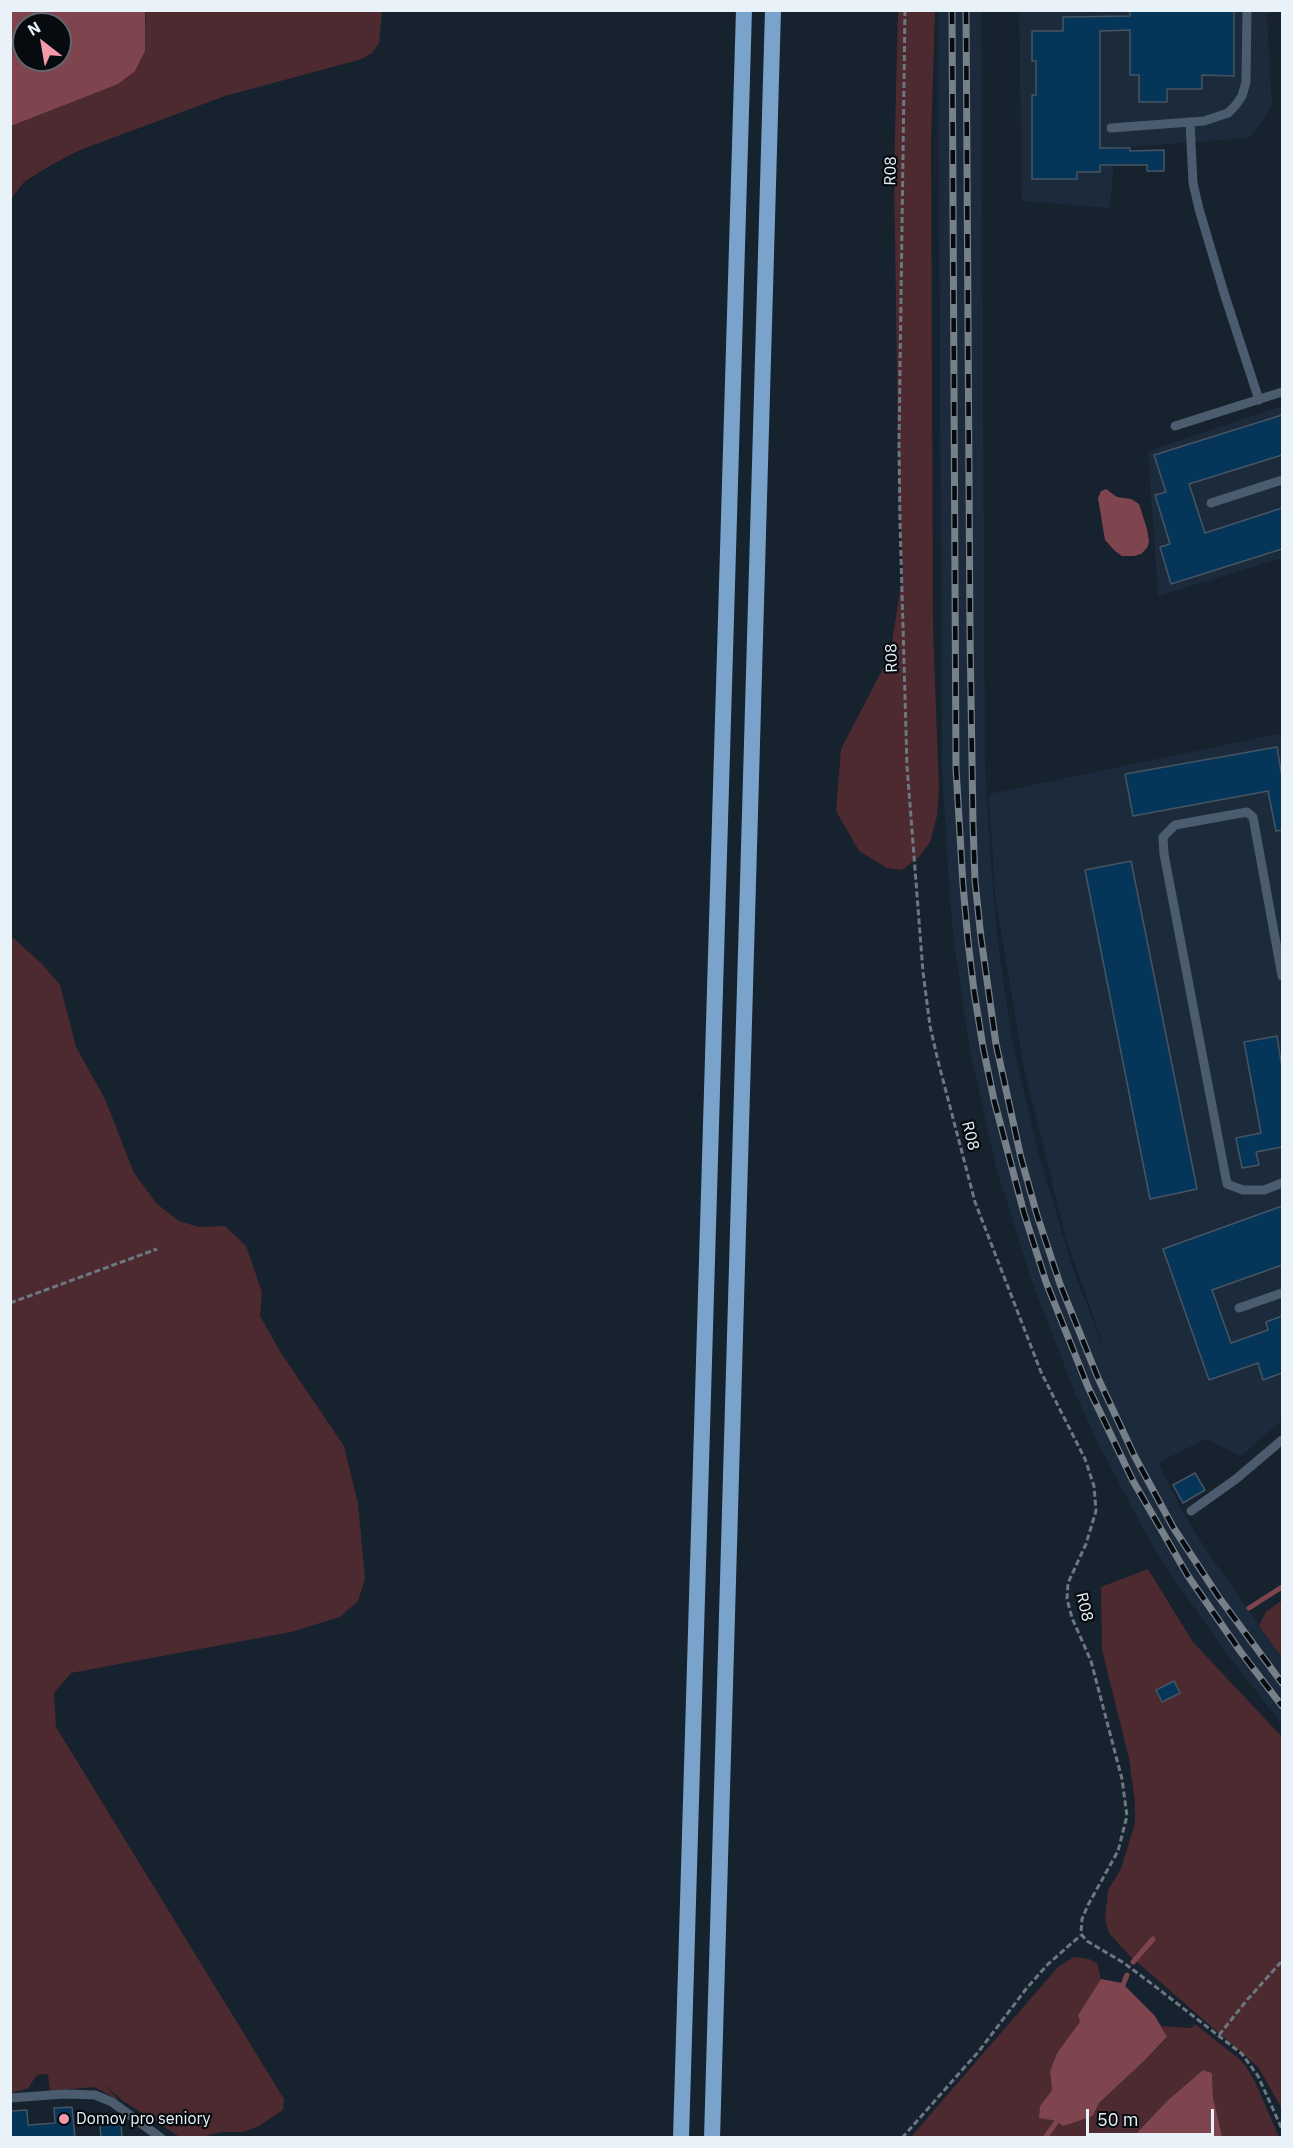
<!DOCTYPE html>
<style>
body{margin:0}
#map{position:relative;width:1293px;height:2148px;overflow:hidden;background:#16222d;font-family:"IBM Plex Sans",sans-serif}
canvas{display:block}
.frame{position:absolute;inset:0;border:12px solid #e9f1f9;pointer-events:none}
.north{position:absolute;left:12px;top:12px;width:60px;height:60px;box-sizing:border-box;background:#060b10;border:2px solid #61676d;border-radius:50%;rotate:329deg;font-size:16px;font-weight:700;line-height:24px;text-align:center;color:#e9f1f9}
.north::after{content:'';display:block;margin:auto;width:21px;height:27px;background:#f39aa8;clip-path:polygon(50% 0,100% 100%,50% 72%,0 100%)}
.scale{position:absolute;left:1086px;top:2109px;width:128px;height:27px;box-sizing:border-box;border:3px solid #e9f1f9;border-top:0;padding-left:8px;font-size:18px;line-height:21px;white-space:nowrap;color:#e9f1f9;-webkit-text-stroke:4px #060b10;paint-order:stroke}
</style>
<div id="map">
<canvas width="1293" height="2148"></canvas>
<div class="frame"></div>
<div class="north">N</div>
<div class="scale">50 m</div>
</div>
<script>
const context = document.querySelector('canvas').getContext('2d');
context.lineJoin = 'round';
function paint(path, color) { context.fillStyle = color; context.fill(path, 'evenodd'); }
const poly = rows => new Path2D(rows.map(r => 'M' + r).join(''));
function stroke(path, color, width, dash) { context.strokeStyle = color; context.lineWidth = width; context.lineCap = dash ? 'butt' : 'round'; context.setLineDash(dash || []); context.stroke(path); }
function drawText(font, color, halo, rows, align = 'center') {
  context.font = font + ' "IBM Plex Sans",sans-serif'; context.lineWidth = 4.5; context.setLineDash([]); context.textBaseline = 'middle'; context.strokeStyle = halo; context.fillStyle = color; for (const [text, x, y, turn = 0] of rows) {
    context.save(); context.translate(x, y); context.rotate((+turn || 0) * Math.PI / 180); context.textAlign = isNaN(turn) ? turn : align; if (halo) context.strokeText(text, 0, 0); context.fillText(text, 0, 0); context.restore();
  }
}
const built = poly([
 [938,11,981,11,985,764,988,822,997,936,1012,1041,1039,1156,1073,1269,1110,1364,1066,1239,1024,1069,995,896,989,794,1282,733,1282,1420,1241,1456,1206,1439,1158,1463,1185,1516,1209,1554,1282,1657,1282,1725,1221,1646,1170,1573,1146,1534,1098,1443,1075,1393,1032,1282,996,1167,970,1050,954,943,949,886,942,769],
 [1019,11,1275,11,1267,15,1272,105,1263,121,1248,138,1115,148,1110,208,1022,201],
 [1282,406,1282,558,1158,596,1148,451]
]);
const green = poly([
 [145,11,382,11,379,43,372,53,362,59,225,96,80,150,51,165,24,182,11,199,11,126,62,106,146,24],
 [898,11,935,11,931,140,933,628,939,791,937,816,930,842,919,857,902,870,887,868,859,851,836,811,841,749,890,655,903,571,899,507,894,174],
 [10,935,41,963,60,985,76,1047,105,1099,134,1173,157,1204,179,1221,199,1227,225,1226,246,1246,262,1292,260,1316,281,1353,344,1446,358,1504,365,1579,358,1601,340,1617,291,1632,71,1673,54,1693,56,1727,284,2099,283,2110,259,2126,243,2132,221,2132,203,2137,180,2137,123,2101,102,2083,119,2100,94,2087,50,2091,48,2074,37,2075,28,2088,11,2093],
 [1148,1569,1193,1642,1282,1737,1282,2109,1258,2067,1130,1956,1109,1933,1105,1920,1108,1890,1121,1869,1135,1823,1135,1802,1129,1758,1102,1650,1101,1587],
 [1282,1600,1282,1657,1259,1626,1266,1612],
 [1074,1957,1089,1959,1097,1963,1101,1979,1078,2015,1081,2022,1057,2053,1050,2071,1052,2090,1040,2106,1040,2118,1057,2121,1093,2117,1099,2103,1144,2061,1167,2038,1161,2026,1192,2028,1195,2024,1238,2058,1245,2065,1255,2082,1279,2137,1222,2137,1213,2097,1212,2073,1203,2070,1167,2101,1133,2137,910,2138,1058,1967]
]);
const water = poly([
 [11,10,145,11,145,51,135,71,118,84,11,126],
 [24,24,60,24,60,60,24,60],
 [1106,489,1117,497,1131,499,1139,504,1147,529,1149,542,1147,548,1141,554,1134,556,1122,556,1115,551,1105,540,1098,498,1101,491],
 [1101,1979,1122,1983,1155,2016,1167,2037,1144,2061,1099,2103,1093,2116,1063,2126,1057,2121,1039,2118,1040,2106,1052,2090,1050,2071,1057,2053,1080,2022,1078,2015],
 [1203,2070,1212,2073,1213,2097,1222,2137,1133,2137,1167,2101]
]);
const stream = poly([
 [1249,1608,1282,1587],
 [1133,1962,1153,1939],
 [1121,1990,1127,1975],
 [1045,2138,1060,2117]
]);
const building = poly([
 [1130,10,1234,10,1234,76,1202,75,1202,89,1167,89,1167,102,1139,102,1139,75,1130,75,1130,30,1100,31,1100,148,1130,148,1130,151,1164,150,1164,171,1147,171,1147,165,1100,165,1100,172,1077,172,1077,179,1032,179,1032,95,1036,95,1036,61,1032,61,1032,31,1063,31,1063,17,1130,16,1130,10],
 [1282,415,1282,455,1189,484,1205,533,1282,508,1282,549,1171,584,1160,547,1170,544,1155,495,1166,492,1154,455,1282,415],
 [1277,747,1282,777,1282,830,1276,831,1268,791,1133,816,1125,774,1277,747],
 [1131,861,1197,1189,1150,1199,1085,870,1131,861],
 [1277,1036,1282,1068,1282,1147,1256,1152,1259,1165,1242,1168,1236,1138,1261,1133,1244,1042,1277,1036],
 [1282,1206,1282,1265,1212,1290,1231,1343,1268,1330,1266,1322,1282,1316,1282,1373,1263,1380,1258,1363,1209,1380,1163,1249,1282,1206],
 [1195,1473,1205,1490,1183,1503,1173,1485,1195,1473],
 [1174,1681,1180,1693,1162,1702,1156,1690,1174,1681],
 [72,2107,75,2138,10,2138,10,2111,27,2110,28,2125,55,2123,54,2108,72,2107],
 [121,2123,122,2138,101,2138,100,2125,121,2123]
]);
const path = poly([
 [905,10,899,444,900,522,907,766,923,972,930,1026,938,1061,975,1202,1041,1372,1085,1459,1094,1486,1096,1511,1086,1544,1068,1583,1067,1599,1072,1618,1091,1661,1122,1779,1127,1816,1118,1851,1088,1905,1082,1919,1081,1934,1087,1941,1124,1963,1152,1984,1242,2054,1258,2076,1282,2129],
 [10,1303,157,1249],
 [1219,2035,1247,2000,1282,1961],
 [902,2138,979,2051,1026,1989,1047,1965,1081,1935]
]);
const service = poly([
 [1190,122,1193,183,1199,209,1224,293,1259,400],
 [1111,128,1204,121,1228,113,1235,106,1242,96,1246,82,1247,10],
 [1175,426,1282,392],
 [1211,503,1282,480],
 [1282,976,1253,817,1247,812,1175,825,1163,837,1164,854,1227,1184,1243,1190,1264,1190,1282,1183],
 [1239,1308,1282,1293],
 [1191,1511,1236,1479,1282,1440],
 [10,2098,65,2094,95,2095,112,2102,161,2138]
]);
const trunk = poly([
 [681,2138,744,10],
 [712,2138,773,10]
]);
const rail = poly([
 [952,10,956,768,963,885,968,941,974,991,983,1047,994,1100,1024,1213,1046,1282,1088,1387,1133,1481,1188,1576,1240,1651,1282,1706],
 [966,10,970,634,973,824,975,881,981,938,996,1044,1021,1158,1037,1215,1060,1284,1098,1378,1134,1455,1173,1527,1218,1596,1282,1683]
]);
const markers = [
 [64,2119,6,"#f39aa8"]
];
const streetNames = [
 ["R08",891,171,-89],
 ["R08",892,658,-92],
 ["R08",970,1136,76],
 ["R08",1084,1607,77]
];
const poiNames = [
 ["Domov pro seniory",76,2119]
];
paint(built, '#1b2b3b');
paint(green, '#4c2a30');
paint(water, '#7f454f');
stroke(stream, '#7f454f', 5);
paint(building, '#06355a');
stroke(building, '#475461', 1.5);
stroke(path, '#6c7781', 3, [6, 3]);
stroke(service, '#4a5c6e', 9);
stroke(trunk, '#7aa3cb', 16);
stroke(rail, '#768089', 7);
stroke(rail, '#060b10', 4.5, [14]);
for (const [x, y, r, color] of markers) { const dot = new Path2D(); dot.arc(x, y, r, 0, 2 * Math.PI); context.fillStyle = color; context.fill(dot); stroke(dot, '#060b10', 2); }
drawText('16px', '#e9f1f9', '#060b10', streetNames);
drawText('16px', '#e9f1f9', '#060b10', poiNames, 'left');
</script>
